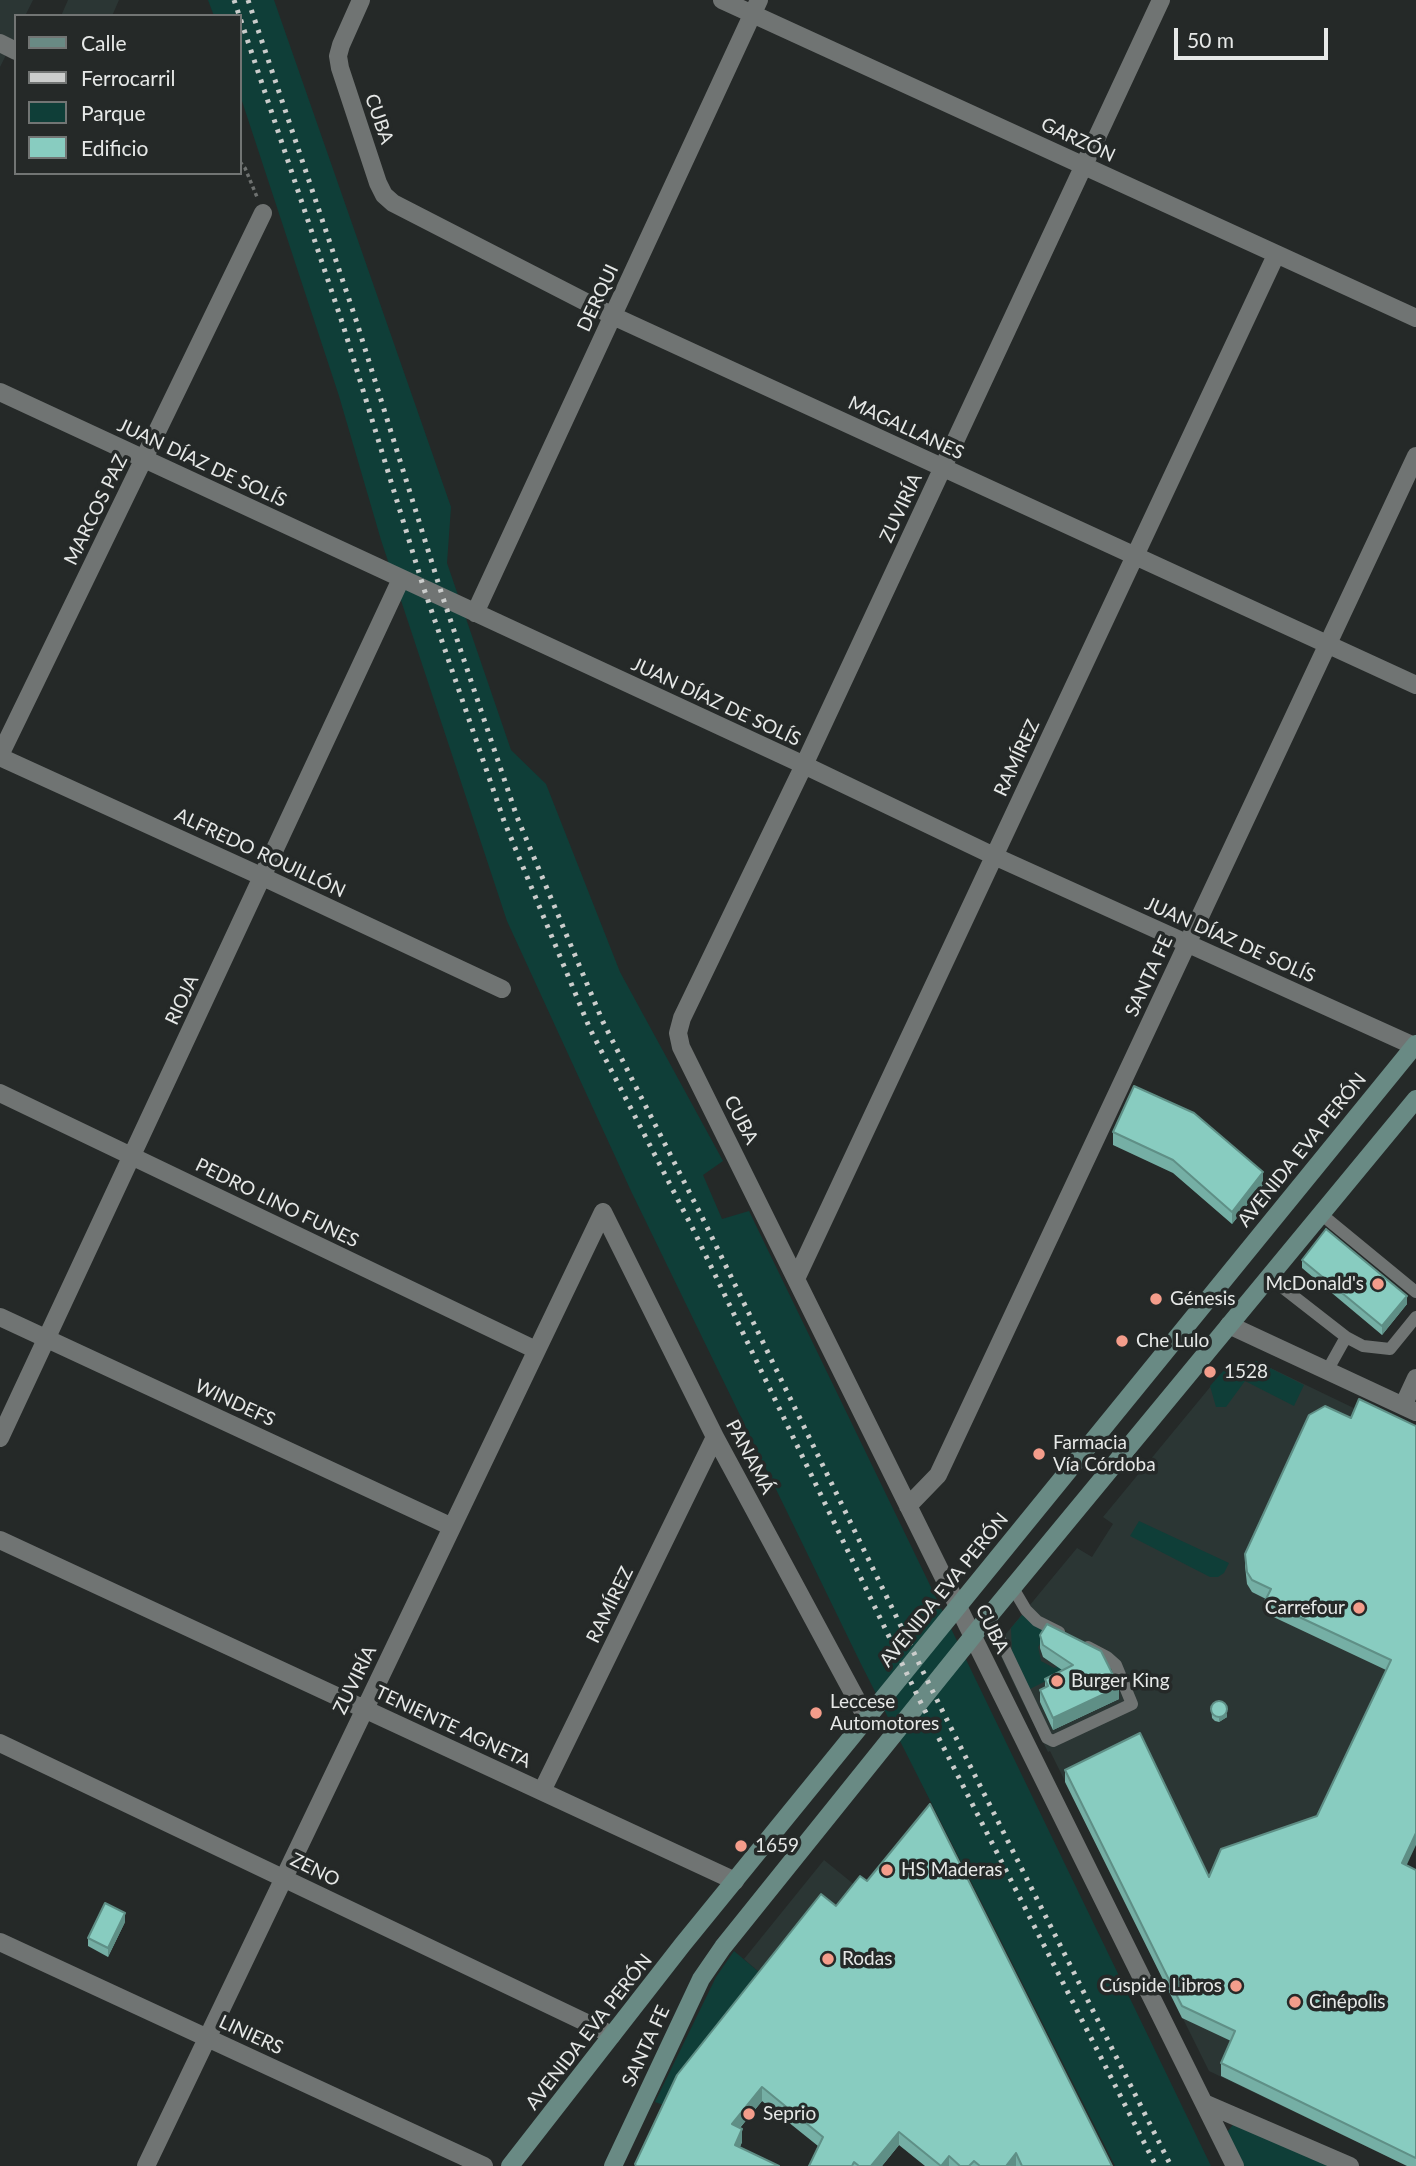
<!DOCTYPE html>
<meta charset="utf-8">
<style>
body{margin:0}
#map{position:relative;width:1416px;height:2166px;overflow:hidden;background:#252928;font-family:Lato,sans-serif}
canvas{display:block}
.legend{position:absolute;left:14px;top:14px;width:228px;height:161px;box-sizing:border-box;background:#252928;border:2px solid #727574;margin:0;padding:9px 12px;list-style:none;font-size:21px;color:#e6e8e7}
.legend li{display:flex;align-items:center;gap:14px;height:35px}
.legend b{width:35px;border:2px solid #727574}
.scale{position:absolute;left:1174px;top:28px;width:154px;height:32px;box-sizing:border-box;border:4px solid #e6e8e7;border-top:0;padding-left:9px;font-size:21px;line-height:24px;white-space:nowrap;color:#e6e8e7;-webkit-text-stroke:5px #252928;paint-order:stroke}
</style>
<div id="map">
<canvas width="1416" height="2166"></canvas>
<ul class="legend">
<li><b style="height:9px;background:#698a84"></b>Calle</li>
<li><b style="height:9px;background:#cbcdcc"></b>Ferrocarril</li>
<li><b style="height:19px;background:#0f3e38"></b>Parque</li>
<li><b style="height:19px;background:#88ccc0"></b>Edificio</li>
</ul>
<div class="scale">50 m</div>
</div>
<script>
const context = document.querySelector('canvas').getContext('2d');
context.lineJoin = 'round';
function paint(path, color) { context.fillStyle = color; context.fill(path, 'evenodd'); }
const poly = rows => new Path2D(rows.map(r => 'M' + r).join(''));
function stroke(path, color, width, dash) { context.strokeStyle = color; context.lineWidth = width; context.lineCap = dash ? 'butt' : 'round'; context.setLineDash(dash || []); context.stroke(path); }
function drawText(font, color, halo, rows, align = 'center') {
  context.font = font + ' Lato,sans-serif'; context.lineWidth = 7; context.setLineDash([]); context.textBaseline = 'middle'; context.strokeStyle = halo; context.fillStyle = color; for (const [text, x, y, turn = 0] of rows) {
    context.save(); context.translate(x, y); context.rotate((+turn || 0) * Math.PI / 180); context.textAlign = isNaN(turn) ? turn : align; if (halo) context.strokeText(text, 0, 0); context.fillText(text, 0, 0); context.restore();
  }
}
const built = poly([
 [0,0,33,0,25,16,16,16,16,35,0,67],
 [68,0,119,0,112,16,61,16],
 [1244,1361,1256,1361,1416,1438,1416,1845,1402,1875,1416,1882,1416,2166,1407,2166,1209,2071,1050,1751,1048,1752,1021,1699,996,1646,1077,1548,1092,1557,1113,1524,1103,1517,1225,1369,1234,1363],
 [824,1860,904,1925,822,2027,744,1959]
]);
const green = poly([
 [208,0,274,0,451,507,447,563,511,750,546,784,620,972,723,1161,703,1175,722,1219,749,1211,1211,2166,1115,2166,860,1662,631,1191,507,921,381,540,339,396,240,95,240,16,214,16],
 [1244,1361,1256,1361,1304,1385,1294,1406,1245,1381,1226,1407,1216,1407,1210,1386,1225,1369,1234,1363],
 [1139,1521,1229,1563,1224,1573,1218,1577,1210,1577,1130,1536],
 [1022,1615,1048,1632,1038,1647,1041,1661,1054,1668,1064,1665,1066,1671,1030,1689,1012,1651,1011,1628],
 [734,1951,766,1978,669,2107,655,2102,716,1977],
 [1236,2121,1336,2166,1244,2166,1227,2132]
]);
const path = poly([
 [240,162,245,168,257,197]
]);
const lane = poly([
 [1321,1214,1416,1292],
 [1269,1277,1346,1337,1363,1346,1390,1349,1416,1317],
 [1327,1371,1346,1337],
 [1013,1588,1026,1610,1037,1621,1059,1632],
 [989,1616,1047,1738,1053,1741,1132,1704,1116,1665,1107,1657,1088,1647]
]);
const street = poly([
 [361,0,341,45,338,56,340,68,378,183,384,195,393,203,613,316,1416,685],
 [722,0,1416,318],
 [1161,0,804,765,682,1018,678,1033,681,1047,1235,2166],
 [0,43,16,51],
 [0,392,804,765,994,856,1414,1046],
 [475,613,759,0],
 [0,755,263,213],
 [0,757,263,877,502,989],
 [0,1093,536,1350],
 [603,1212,715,1437,867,1719],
 [796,1279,1276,255],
 [0,1317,452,1527],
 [1229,1325,1416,1412],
 [1403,1406,1416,1378],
 [0,1438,401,579],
 [908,1506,938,1475,1416,456],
 [0,1540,735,1881],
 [0,1743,612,2035],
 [542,1791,715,1437],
 [0,1942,484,2166],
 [1204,2103,1350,2166],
 [146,2166,603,1212]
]);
const secondary = poly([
 [510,2166,683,1944,1416,1044],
 [613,2166,701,1979,723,1947,989,1616,1416,1099]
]);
const rail = poly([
 [234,0,343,325,424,589,504,821,590,1029,693,1229,920,1701,1156,2166],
 [248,0,356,320,443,598,517,817,603,1022,705,1223,931,1688,1171,2166]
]);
const wall = poly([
 [1113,1132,1263,1185,1232,1224,1173,1173,1113,1145],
 [1302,1260,1407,1304,1382,1335,1302,1268],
 [1351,1418,1416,1426,1407,1865,1416,1870,1416,2166,1407,2166,1221,2076,1221,2063,1231,2041,1182,2018,1065,1782,1065,1770,1209,1877,1317,1816,1386,1670,1265,1613,1265,1601,1266,1599,1252,1592,1247,1584,1245,1566,1245,1554],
 [1040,1635,1119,1699,1053,1730,1040,1702,1040,1690,1045,1687,1045,1679,1062,1670,1043,1657,1040,1648],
 [1211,1705,1227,1717,1219,1722,1215,1721,1212,1718],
 [821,1894,1112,2166,925,2166,899,2145,882,2166,809,2166,818,2146,762,2101,740,2128,742,2142,740,2147,635,2166],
 [125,1922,108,1957,88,1946,88,1938]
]);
const shadedWall = poly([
 [1263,1172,1263,1185,1232,1224,1232,1212],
 [1407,1296,1407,1304,1382,1335,1382,1326],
 [1119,1687,1119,1699,1053,1730,1053,1718],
 [1227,1713,1227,1717,1219,1722,1219,1718],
 [1416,1833,1416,1845,1402,1875,1402,1863],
 [125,1913,125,1922,108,1957,108,1948],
 [762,2087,762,2101,732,2137,732,2124],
 [742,2129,742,2142,735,2158,735,2145],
 [899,2132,899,2145,882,2166,871,2166],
 [1016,2153,1016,2166,1006,2166],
 [949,2156,949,2166,941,2166]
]);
const building = poly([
 [1134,1086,1194,1113,1263,1172,1232,1212,1173,1160,1113,1132,1134,1086],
 [1326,1229,1407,1296,1382,1326,1302,1260,1326,1229],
 [1359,1399,1416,1426,1416,1833,1402,1863,1416,1870,1416,2158,1221,2063,1235,2031,1182,2006,1065,1770,1140,1733,1209,1877,1221,1849,1317,1816,1391,1660,1265,1601,1271,1589,1252,1580,1247,1572,1245,1554,1309,1415,1325,1406,1351,1418,1359,1399],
 [1047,1624,1101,1651,1119,1687,1053,1718,1040,1690,1048,1686,1045,1679,1073,1665,1043,1645,1040,1635,1047,1624],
 '1211 1709a8 8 0 1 1 16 0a8 8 0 1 1-16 0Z',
 [930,1804,1112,2166,1022,2166,1016,2153,1006,2166,980,2166,974,2161,969,2166,960,2166,949,2156,941,2166,899,2132,871,2166,859,2166,854,2162,852,2166,809,2166,823,2137,762,2087,732,2124,742,2129,735,2145,779,2166,636,2166,635,2164,677,2075,821,1894,836,1906,860,1876,867,1881,930,1804],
 [105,1903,125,1913,108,1948,88,1938,105,1903]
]);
const markers = [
 [1378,1284,7,"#f49d8b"],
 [1156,1299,7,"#f49d8b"],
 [1122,1341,7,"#f49d8b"],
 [1210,1372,7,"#f49d8b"],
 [1039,1454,7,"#f49d8b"],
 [1359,1608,7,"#f49d8b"],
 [1057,1681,7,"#f49d8b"],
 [816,1713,7,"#f49d8b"],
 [741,1846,7,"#f49d8b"],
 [887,1870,7,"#f49d8b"],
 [828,1959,7,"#f49d8b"],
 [1236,1986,7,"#f49d8b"],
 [1295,2002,7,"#f49d8b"],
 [749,2114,7,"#f49d8b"]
];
const streetNames = [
 ["CUBA",379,119,71],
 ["GARZÓN",1078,140,25],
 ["DERQUI",598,298,-65],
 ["MAGALLANES",906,428,25],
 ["JUAN DÍAZ DE SOLÍS",202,463,25],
 ["ZUVIRÍA",901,508,-65],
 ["MARCOS PAZ",96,510,-64],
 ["JUAN DÍAZ DE SOLÍS",716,702,25],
 ["RAMÍREZ",1017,758,-65],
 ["ALFREDO ROUILLÓN",260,853,25],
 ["JUAN DÍAZ DE SOLÍS",1230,940,24],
 ["SANTA FE",1149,976,-65],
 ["RIOJA",182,1000,-65],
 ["CUBA",741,1120,63],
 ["AVENIDA EVA PERÓN",1302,1150,-51],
 ["PEDRO LINO FUNES",277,1203,26],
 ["WINDEFS",235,1403,25],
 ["PANAMÁ",750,1457,62],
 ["AVENIDA EVA PERÓN",944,1590,-51],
 ["RAMÍREZ",610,1605,-64],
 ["CUBA",992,1629,64],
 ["ZUVIRÍA",355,1680,-64],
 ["TENIENTE AGNETA",453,1727,25],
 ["ZENO",315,1870,26],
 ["AVENIDA EVA PERÓN",589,2032,-52],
 ["LINIERS",251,2035,25],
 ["SANTA FE",646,2046,-65]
];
const poiNames = [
 ["McDonald's",1364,1284,"right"],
 ["Génesis",1170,1299],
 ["Che Lulo",1136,1341],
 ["1528",1224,1372],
 ["Farmacia",1053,1443],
 ["Vía Córdoba",1053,1465],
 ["Carrefour",1345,1608,"right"],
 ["Burger King",1071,1681],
 ["Leccese",830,1702],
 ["Automotores",830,1724],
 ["1659",755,1846],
 ["HS Maderas",901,1870],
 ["Rodas",842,1959],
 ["Cúspide Libros",1222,1986,"right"],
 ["Cinépolis",1309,2002],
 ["Seprio",763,2114]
];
paint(built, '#2b3634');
paint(green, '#0f3e38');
stroke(path, '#6e7170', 3.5, [3.5, 3.5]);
stroke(lane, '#707473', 12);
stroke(street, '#707473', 18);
stroke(secondary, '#698a84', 18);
stroke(rail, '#cbcdcc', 5, [3.5, 7]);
paint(wall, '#75afa5');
paint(shadedWall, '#5f8f86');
paint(building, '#88ccc0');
stroke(building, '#5f8f86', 2);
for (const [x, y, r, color] of markers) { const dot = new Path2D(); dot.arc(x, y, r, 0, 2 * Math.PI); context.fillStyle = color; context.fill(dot); stroke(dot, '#252928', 2.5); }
drawText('19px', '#e6e8e7', '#252928', streetNames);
drawText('19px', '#e6e8e7', '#252928', poiNames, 'left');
</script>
